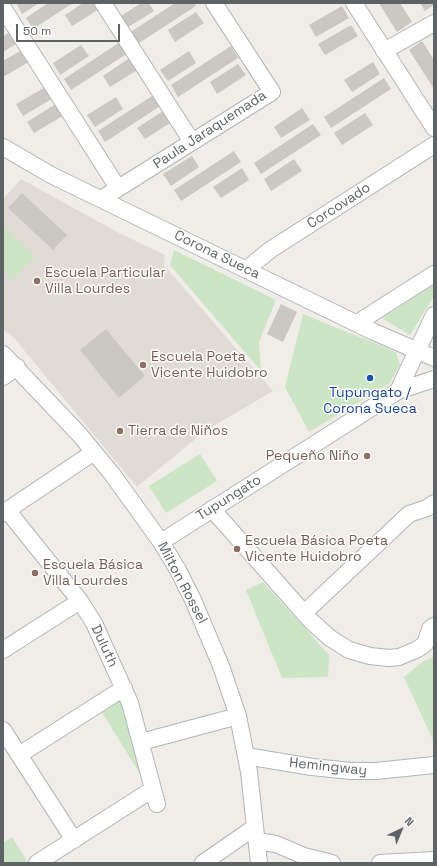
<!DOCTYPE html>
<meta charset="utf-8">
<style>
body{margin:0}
#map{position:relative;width:437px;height:866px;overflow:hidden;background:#f0ece7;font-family:"Space Grotesk",sans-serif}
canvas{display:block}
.frame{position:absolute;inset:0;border:4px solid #5e6366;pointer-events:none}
.north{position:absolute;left:381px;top:810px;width:40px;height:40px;-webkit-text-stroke:3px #fff;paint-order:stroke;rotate:44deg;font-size:11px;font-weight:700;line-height:16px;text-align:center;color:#5e6366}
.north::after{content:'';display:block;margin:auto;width:14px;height:18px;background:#5e6366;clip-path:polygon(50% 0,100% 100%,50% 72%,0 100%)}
.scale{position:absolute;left:16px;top:24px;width:104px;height:18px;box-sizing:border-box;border:2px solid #5e6366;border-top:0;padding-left:5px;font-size:12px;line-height:14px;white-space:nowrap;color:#5e6366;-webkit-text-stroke:3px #fff;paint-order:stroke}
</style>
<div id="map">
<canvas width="437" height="866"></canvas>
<div class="frame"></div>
<div class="north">N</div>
<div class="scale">50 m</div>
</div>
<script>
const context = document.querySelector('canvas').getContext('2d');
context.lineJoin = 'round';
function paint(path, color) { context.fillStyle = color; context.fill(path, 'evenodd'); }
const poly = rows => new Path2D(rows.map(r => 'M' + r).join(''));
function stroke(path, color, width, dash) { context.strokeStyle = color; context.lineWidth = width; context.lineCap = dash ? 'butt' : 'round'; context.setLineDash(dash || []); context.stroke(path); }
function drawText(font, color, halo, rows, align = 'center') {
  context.font = font + ' "Space Grotesk",sans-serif'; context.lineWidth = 3; context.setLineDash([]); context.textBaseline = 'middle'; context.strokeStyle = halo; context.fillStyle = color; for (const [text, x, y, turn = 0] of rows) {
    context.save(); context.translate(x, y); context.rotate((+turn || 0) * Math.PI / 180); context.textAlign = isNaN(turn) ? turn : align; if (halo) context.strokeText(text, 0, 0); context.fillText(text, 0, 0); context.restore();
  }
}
const education = poly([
 [21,179,119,233,165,255,164,265,273,391,205,431,137,487,14,338,3,329,3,199]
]);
const green = poly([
 [3,226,35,257,12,280,3,271],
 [174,250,276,300,259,342,261,371,170,265],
 [434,285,434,296,410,335,382,318],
 [303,314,396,352,400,365,389,384,309,432,285,387],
 [200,454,217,481,166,513,149,486],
 [263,582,329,655,328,677,282,678,246,590],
 [434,657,434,742,404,677,424,661],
 [122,696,145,782,100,709],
 [12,837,28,863,3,863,3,843]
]);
const building = poly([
 [16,3,39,3,22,14],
 [48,3,73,3,33,29,26,18],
 [83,3,98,3,101,8,72,26,65,15],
 [141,3,149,3,154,11,125,29,118,18],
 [175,3,194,3,196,6,136,45,129,33],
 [379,3,400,3,412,22,397,32],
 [420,3,434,3,434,5,425,11],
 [342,6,349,18,316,37,309,25],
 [196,12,204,23,175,42,168,30],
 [351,25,358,36,325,55,318,44],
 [14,30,21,41,3,52,3,36],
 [123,40,131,51,71,90,64,79],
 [422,41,434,60,434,89,409,50],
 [81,45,89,56,60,75,53,63],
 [231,46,238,58,178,97,171,85],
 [25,48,32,60,3,77,3,61],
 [189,51,196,63,168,81,160,70],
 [131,57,139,69,110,87,103,76],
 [373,62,380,74,352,92,344,80],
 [238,64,246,75,217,94,210,82],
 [384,78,391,89,331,128,324,117],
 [49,85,55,97,23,116,16,104],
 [158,92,165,103,105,142,98,131],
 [116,97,123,109,95,127,87,115],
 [59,102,66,114,34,133,27,122],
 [302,108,310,120,281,138,274,127],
 [166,109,173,121,145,139,137,128],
 [365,113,373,125,342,145,334,133],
 [313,124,321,135,261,174,254,163],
 [234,151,241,162,181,201,174,190],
 [192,156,199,167,171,186,163,174],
 [294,159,302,171,271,191,264,179],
 [242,168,249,180,221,198,213,187],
 [22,193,67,235,53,250,8,208],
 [281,304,297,312,283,342,267,334],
 [106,329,145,376,119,398,80,350]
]);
const minor = poly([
 [103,3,192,142],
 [354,3,434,128],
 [3,8,118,188],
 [384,51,434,23],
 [3,147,51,175,374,332,434,358],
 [101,199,272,92,214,3],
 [247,269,270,250,434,145],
 [357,323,434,274],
 [3,354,79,434,112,474,161,542,178,570,193,600,221,666,238,716,249,772,259,863],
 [3,377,17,367],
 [398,391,434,315],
 [212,509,311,621,330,638,349,650,370,656,389,658,399,657,418,649,425,644,430,629,434,626],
 [7,510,80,601,94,623,130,703,157,804],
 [3,513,94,452],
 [161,542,398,391,434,379],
 [304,613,409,514,427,508,434,503],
 [3,650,80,601],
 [3,730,74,840],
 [141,742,238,716],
 [19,755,124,688],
 [246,756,312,767,351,771,376,771,434,765],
 [257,841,276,844,304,856,332,863],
 [37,863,153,789],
 [203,863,255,827],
 [380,863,434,860]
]);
const markers = [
 [37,281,4,"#8d6e63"],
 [143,365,4,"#8d6e63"],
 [370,378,4,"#1a4fb4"],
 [120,431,4,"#8d6e63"],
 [367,456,4,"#8d6e63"],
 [237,549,4,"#8d6e63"],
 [35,573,4,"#8d6e63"]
];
const streetNames = [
 ["Paula Jaraquemada",210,130,-33],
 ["Corcovado",339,206,-33],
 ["Corona Sueca",217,255,26],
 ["Tupungato",229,498,-32],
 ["Milton Rossel",182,583,62],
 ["Duluth",104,646,65],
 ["Hemingway",328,767,6]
];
const educationNames = [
 ["Escuela Particular",45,273],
 ["Villa Lourdes",45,289],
 ["Escuela Poeta",151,357],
 ["Vicente Huidobro",151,373],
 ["Tierra de Niños",128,431],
 ["Pequeño Niño",359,456,"right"],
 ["Escuela Básica Poeta",245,541],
 ["Vicente Huidobro",245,557],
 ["Escuela Básica",43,565],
 ["Villa Lourdes",43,581]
];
const transitNames = [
 ["Tupungato /",370,393],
 ["Corona Sueca",370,409]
];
paint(education, '#e0dcd5');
paint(green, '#cbe5c5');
paint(building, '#cbc7c3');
stroke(minor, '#b2b5b8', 18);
stroke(minor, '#fff', 16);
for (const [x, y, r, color] of markers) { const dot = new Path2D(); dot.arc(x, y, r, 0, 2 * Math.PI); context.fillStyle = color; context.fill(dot); stroke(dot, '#fff', 1.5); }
drawText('14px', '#5e6366', '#fff', streetNames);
drawText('14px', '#785e54', '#fff', educationNames, 'left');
drawText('14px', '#164399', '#fff', transitNames);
</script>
